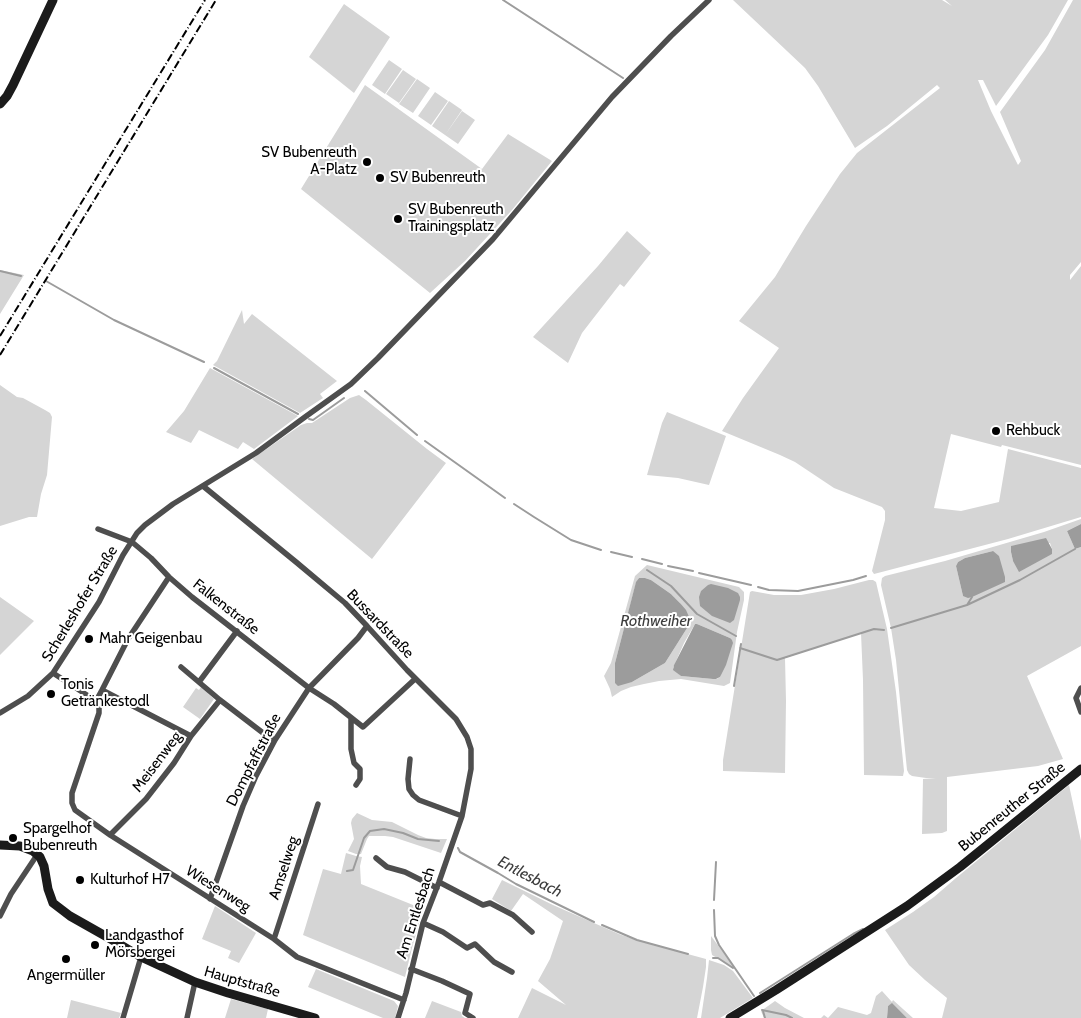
<!DOCTYPE html>
<meta charset="utf-8">
<style>
body{margin:0}
canvas{display:block;background:#fff}
</style>
<canvas width="1081" height="1018"></canvas>
<script>
const context = document.querySelector('canvas').getContext('2d');
context.lineJoin = 'round';
function paint(path, color) { context.fillStyle = color; context.fill(path, 'evenodd'); }
const poly = rows => new Path2D(rows.map(r => 'M' + r).join(''));
function stroke(path, color, width, dash) { context.strokeStyle = color; context.lineWidth = width; context.lineCap = dash ? 'butt' : 'round'; context.setLineDash(dash || []); context.stroke(path); }
function drawText(font, color, halo, rows, align = 'center') {
  context.font = font + ' Cabin,sans-serif'; context.lineWidth = 4; context.setLineDash([]); context.textBaseline = 'middle'; context.strokeStyle = halo; context.fillStyle = color; for (const [text, x, y, turn = 0] of rows) {
    context.save(); context.translate(x, y); context.rotate((+turn || 0) * Math.PI / 180); context.textAlign = isNaN(turn) ? turn : align; if (halo) context.strokeText(text, 0, 0); context.fillText(text, 0, 0); context.restore();
  }
}
const green = poly([
 [733,0,942,0,952,6,945,0,1068,0,1048,35,996,106,983,80,978,80,991,111,1018,165,1021,161,1000,112,1045,50,1073,0,1081,0,1081,262,1070,275,1070,280,1081,266,1081,465,1002,445,1001,447,951,434,934,508,961,511,999,502,1008,449,1081,468,1081,517,1008,539,874,574,872,571,873,567,885,520,885,511,882,507,834,488,795,462,780,455,722,431,743,398,779,348,739,321,775,277,806,226,840,174,857,153,940,88,937,85,887,126,855,148,818,86,805,68],
 [344,4,390,37,354,93,309,57],
 [389,60,402,69,385,94,372,85],
 [403,70,416,79,399,103,386,94],
 [417,79,430,88,413,113,399,104],
 [365,85,482,169,508,134,552,161,512,210,465,261,430,293,301,189],
 [435,92,448,101,431,125,418,116],
 [449,101,462,110,445,135,432,126],
 [462,111,475,120,458,144,445,135],
 [627,231,651,253,624,287,620,284,592,320,582,333,568,363,533,337,598,266],
 [0,270,24,275,0,314],
 [242,310,244,324,252,314,337,381,320,394,323,398,300,413,213,365,217,361],
 [210,368,298,416,254,449,243,442,238,449,199,430,191,443,166,432,184,411],
 [0,385,17,397,23,398,45,410,50,413,52,417,47,475,41,494,37,517,29,517,0,526],
 [359,395,366,400,427,449,446,463,372,559,252,459,301,425,307,423,312,423,350,398],
 [667,412,726,436,709,485,678,478,647,475,662,423],
 [1081,519,1081,524,1067,531,1075,549,1081,547,1081,646,1027,676,1063,759,1038,766,947,777,947,831,942,833,922,834,923,779,936,778,926,778,912,776,909,774,907,770,896,660,891,628,881,585,882,578,885,576,945,561,1044,532],
 [1050,543,1052,549,1052,554,1013,561,1011,552,1011,546],
 [993,551,963,596,956,566,958,562,965,558],
 [647,565,739,587,744,592,744,600,737,632,730,683,724,686,681,679,659,681,644,684,631,687,621,691,612,697,610,689,604,676,611,663,635,576],
 [639,578,645,578,651,580,671,594,680,603,689,625,665,663,632,682,615,683,615,663,636,583],
 [695,624,697,624,730,638,720,677,717,679,713,679,681,676,673,668,684,643],
 [869,580,873,580,876,582,887,629,896,692,904,771,903,776,864,775,863,680,861,633,785,658,786,701,785,773,723,771,723,760,750,592,752,591,774,595,801,595,834,589],
 [0,597,34,621,0,655],
 [201,687,214,699,200,719,183,707,196,688,199,690],
 [1069,785,1081,841,1081,1018,942,1018,947,998,925,980,909,965,885,930,913,912,934,897,956,878],
 [357,813,372,820,392,822,418,835,426,838,435,839,447,839,441,853,393,837,385,836,369,836,367,839,361,854,356,854,348,851,354,839,351,823,352,819],
 [346,853,356,856,362,857,360,866,361,884,423,909,412,948,405,977,303,935,323,869,341,874],
 [502,880,553,905,619,934,636,940,706,959,706,967,703,987,697,1018,518,1018,532,988,566,1005,538,981,550,959,563,921,523,894,511,911,492,899],
 [215,906,256,933,239,963,228,958,231,951,202,939],
 [711,936,723,952,735,969,712,955,711,950],
 [709,960,724,965,733,971,753,998,720,1018,701,1018,707,978],
 [316,969,394,1001,398,1006,395,1018,383,1018,308,987],
 [882,991,892,1002,893,1000,913,1018,907,1018,892,1004,888,1006,887,1018,821,1018,824,1015,828,1018,838,1007,867,1015,871,1013,876,996],
 [231,999,268,1009,266,1018,225,1018],
 [71,1000,121,1013,119,1018,67,1018],
 [432,1001,461,1012,462,1016,465,1018,425,1018],
 [775,1001,785,1008,804,1018,764,1018,761,1011]
]);
const water = poly([
 [1081,524,1081,547,1075,549,1067,531],
 [1046,538,1052,549,1052,554,1019,572,1013,561,1011,552,1011,546],
 [993,551,999,556,1005,577,1005,582,972,597,968,598,963,596,956,566,958,562,965,558],
 [639,578,645,578,651,580,671,594,680,603,686,610,690,619,689,625,665,663,632,682,618,686,615,683,615,663,636,582],
 [711,584,728,588,738,593,740,597,740,600,734,620,730,623,712,616,700,606,699,597,701,591,708,585],
 [695,624,697,624,730,638,732,640,733,643,731,649,726,665,720,677,716,679,713,679,681,676,673,670,674,665],
 [892,1003,907,1018,887,1018,888,1006]
]);
const stream = poly([
 [503,0,623,78],
 [0,271,21,276],
 [46,281,114,320,204,362],
 [214,368,298,414],
 [365,391,417,435],
 [309,419,313,420,344,398],
 [425,441,505,498],
 [514,504,534,517,571,540,601,550],
 [611,552,632,557],
 [642,559,662,564],
 [668,566,693,571],
 [647,570,671,586,697,614,736,636],
 [699,573,751,585],
 [758,587,769,590,798,591,853,580,866,576],
 [967,605,1020,580,1075,549],
 [891,628,967,605,972,597],
 [740,648,777,660,874,629,884,630],
 [734,686,741,644],
 [458,848,460,852,498,873,516,884,594,922],
 [347,871,353,870,364,838,370,831,384,829,403,833,418,839,439,841],
 [714,900,716,862],
 [714,910,715,936,719,945,754,996],
 [602,925,637,940,688,954],
 [713,958,718,958,733,968],
 [760,993,853,934,863,929],
 [762,1010,786,1015,792,1018],
 [763,1011,765,1018]
]);
const street = poly([
 [203,486,296,562,345,603,367,626,407,670,456,719,467,737,471,749,471,769,462,816,439,882,423,923,406,993,398,1018],
 [98,529,132,542,151,558,169,577,192,597,309,688,334,704,363,727,415,679],
 [181,667,220,700,267,736,275,740],
 [53,673,96,701,99,705,99,713,72,793,72,803,75,810,110,835,274,939,297,957,404,1000],
 [199,682,237,631],
 [1081,688,1076,698,1081,712],
 [102,690,191,736],
 [96,701,102,690,128,639,169,577],
 [0,713,28,696,53,673,99,602,123,555,137,533,145,525,173,504,256,453,305,417,351,384,378,358,493,239,612,97,671,36,709,0],
 [351,719,351,749,354,763,360,769,360,779,356,785],
 [410,759,408,779,409,789,413,795,419,800,462,816],
 [110,835,146,799,174,763,191,736,220,700],
 [376,858,387,867,405,872,437,888],
 [439,882,483,905,490,903,513,915,532,932],
 [210,899,243,806,256,776,275,740,309,688,358,638,367,626],
 [0,916,11,894,37,855],
 [423,923,443,932,467,948,475,944,494,962,512,972],
 [274,939,318,804],
 [411,969,442,981,470,994,465,1013,473,1018],
 [123,1018,141,957],
 [187,1018,195,982]
]);
const secondary = poly([
 [0,104,7,96,13,85,53,0],
 [0,845,20,846,33,851,40,857,44,866,48,889,53,903,70,916,116,942,141,957,195,982,228,993,315,1018],
 [730,1018,776,990,907,906,960,867,1081,769]
]);
const rail = poly([
 [0,336,205,0],
 [0,355,216,0]
]);
const markers = [
 [367,162,5,"#000"],
 [380,178,5,"#000"],
 [398,219,5,"#000"],
 [996,431,5,"#000"],
 [89,639,5,"#000"],
 [51,694,5,"#000"],
 [13,838,5,"#000"],
 [80,880,5,"#000"],
 [95,945,5,"#000"],
 [66,959,5,"#000"]
];
const poiNames = [
 ["SV Bubenreuth",357,153,"right"],
 ["A-Platz",357,170,"right"],
 ["SV Bubenreuth",390,178],
 ["SV Bubenreuth",408,210],
 ["Trainingsplatz",408,227],
 ["Rehbuck",1006,431],
 ["Mahr Geigenbau",99,639],
 ["Tonis",61,685],
 ["Getränkestodl",61,702],
 ["Spargelhof",23,829],
 ["Bubenreuth",23,846],
 ["Kulturhof H7",90,880],
 ["Landgasthof",105,936],
 ["Mörsbergei",105,953],
 ["Angermüller",66,976,"center"]
];
const streetNames = [
 ["Scherleshofer Straße",80,604,-59],
 ["Falkenstraße",226,607,38],
 ["Bussardstraße",380,624,46],
 ["Dompfaffstraße",254,760,-63],
 ["Meisenweg",157,762,-53],
 ["Bubenreuther Straße",1012,807,-39],
 ["Amselweg",284,868,-72],
 ["Wiesenweg",218,889,32],
 ["Am Entlesbach",416,913,-72],
 ["Hauptstraße",242,982,16]
];
const waterNames = [
 ["Rothweiher",656,621],
 ["Entlesbach",530,877,28]
];
paint(green, '#d5d5d5');
paint(water, '#9c9c9c');
stroke(stream, '#9c9c9c', 2);
stroke(street, '#4e4e4e', 5.5);
stroke(secondary, '#1b1b1b', 9);
stroke(rail, '#000', 2, [8, 2.5, 1, 2.5]);
for (const [x, y, r, color] of markers) { const dot = new Path2D(); dot.arc(x, y, r, 0, 2 * Math.PI); context.fillStyle = color; context.fill(dot); stroke(dot, '#fff', 2); }
drawText('15px', '#000', '#fff', poiNames, 'left');
drawText('15px', '#000', '#fff', streetNames);
drawText('italic 16px', '#3d3d3d', '#fff', waterNames);
</script>
